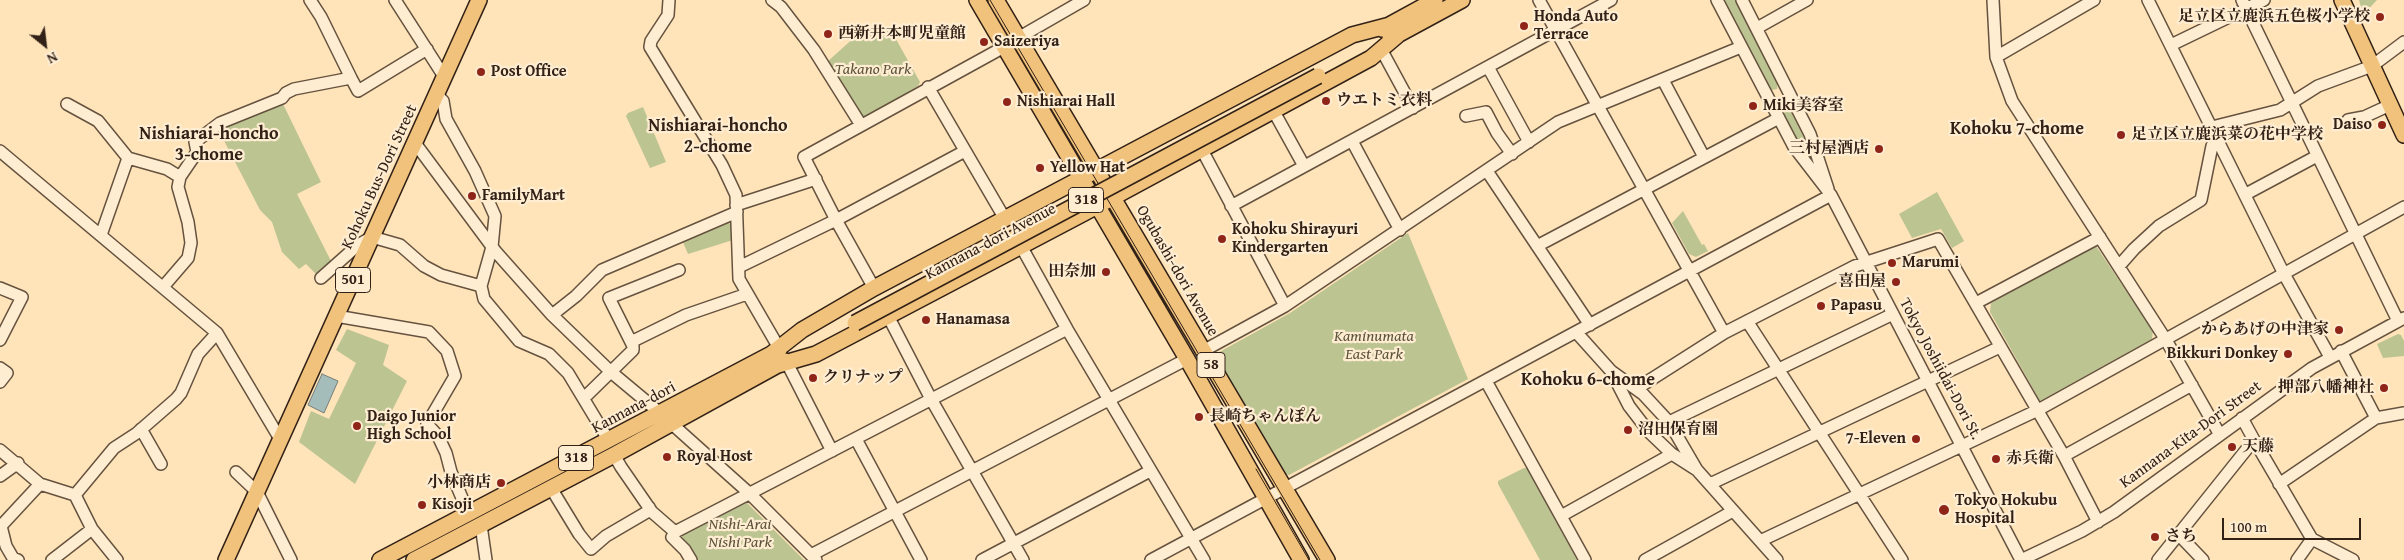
<!DOCTYPE html>
<meta charset="utf-8">
<style>
body{margin:0}
#map{position:relative;width:2404px;height:560px;overflow:hidden;background:#ffe3b9;font-family:"Gentium Book Plus",serif}
canvas{display:block}
.north{position:absolute;left:20px;top:20px;width:50px;height:50px;-webkit-text-stroke:4px #ffedd2;paint-order:stroke;rotate:151deg;font-size:14px;font-weight:700;line-height:20px;text-align:center;color:#322116}
.north::after{content:'';display:block;margin:auto;width:18px;height:22px;background:#322116;clip-path:polygon(50% 0,100% 100%,50% 72%,0 100%)}
.scale{position:absolute;left:2222px;top:518px;width:139px;height:22px;box-sizing:border-box;border:2px solid #322116;border-top:0;padding-left:6px;font-size:15px;line-height:18px;white-space:nowrap;color:#322116;-webkit-text-stroke:4px #ffedd2;paint-order:stroke}
</style>
<div id="map">
<canvas width="2404" height="560"></canvas>
<div class="north">N</div>
<div class="scale">100 m</div>
</div>
<script>
const context = document.querySelector('canvas').getContext('2d');
context.lineJoin = 'round';
function paint(path, color) { context.fillStyle = color; context.fill(path, 'evenodd'); }
const poly = rows => new Path2D(rows.map(r => 'M' + r).join(''));
function stroke(path, color, width, dash) { context.strokeStyle = color; context.lineWidth = width; context.lineCap = dash ? 'butt' : 'round'; context.setLineDash(dash || []); context.stroke(path); }
function drawText(font, color, halo, rows, align = 'center') {
  context.font = font + ' "Gentium Book Plus","Noto Serif JP",serif'; context.lineWidth = 4.5; context.setLineDash([]); context.textBaseline = 'middle'; context.strokeStyle = halo; context.fillStyle = color; for (const [text, x, y, turn = 0] of rows) {
    context.save(); context.translate(x, y); context.rotate((+turn || 0) * Math.PI / 180); context.textAlign = isNaN(turn) ? turn : align; if (halo) context.strokeText(text, 0, 0); context.fillText(text, 0, 0); context.restore();
  }
}
const green = poly([
 [1720,0,1736,0,1778,80,1777,89,1771,90,1763,82],
 [2359,0,2377,0,2363,15],
 [867,26,892,32,920,82,918,86,864,118,860,117,827,62],
 [1780,99,1785,99,1807,144,1802,145,1799,142,1777,107,1776,102],
 [283,104,321,182,297,194,333,265,319,277,306,264,299,269,282,252,272,222,260,210,219,131,227,125],
 [643,107,666,162,650,168,626,116,628,113],
 [1937,192,1964,241,1952,248,1941,229,1912,238,1899,214],
 [1683,211,1702,245,1704,244,1708,251,1696,257,1689,254,1672,223],
 [727,221,731,225,733,240,688,254,682,240],
 [1408,233,1468,379,1289,475,1283,474,1214,355,1290,313],
 [2096,246,2153,331,2152,339,2040,401,1990,312,1991,303],
 [347,329,389,345,383,365,407,381,355,484,299,442,311,411,329,419,356,363,336,350],
 [2398,334,2401,335,2404,341,2404,356,2383,358,2377,344],
 [1524,468,1527,468,1577,560,1540,560,1498,484,1498,481],
 [746,502,804,560,697,560,681,535]
]);
const water = poly([
 [322,374,338,381,324,413,308,405,322,374]
]);
const minor = poly([
 [310,0,321,17,351,78],
 [395,0,445,78],
 [669,0,668,15,651,41,650,47,722,165,736,195,739,279,779,348],
 [772,0,781,7,814,50,861,125],
 [1539,0,1724,333],
 [1717,0,1794,147,1831,195,2021,560,2082,531,2114,512,2312,368,2404,318],
 [1742,0,1810,134,1828,189],
 [1993,0,1996,57,2012,101,2166,340,2220,435],
 [2148,0,2284,274,2330,357],
 [2242,0,2398,321],
 [1757,28,1807,0],
 [1018,38,1084,0],
 [2171,45,2264,0],
 [1381,49,1413,108],
 [1996,57,2094,0],
 [1488,67,1529,142],
 [1663,80,1704,157],
 [928,87,1005,219],
 [437,95,443,101,446,119,475,171,495,216,492,247,481,286,484,299,519,341,549,354,568,373,609,441],
 [67,104,98,121,128,158],
 [1273,110,1304,166],
 [1466,116,1486,112,1497,133,1512,154],
 [2348,120,2364,117,2390,105],
 [2212,127,2280,110,2318,86,2372,66,2404,42],
 [1352,141,1400,230],
 [415,143,496,252,552,315,611,372,653,407,749,493,816,560],
 [1201,148,1285,306],
 [0,151,217,333,280,439],
 [1487,171,1590,325],
 [2246,194,2317,156],
 [736,205,816,179],
 [1231,206,1611,0],
 [101,235,128,158,167,169,180,177],
 [1021,246,1067,329,1204,560],
 [1537,246,1779,118],
 [2119,266,2134,249,2159,226,2201,200,2212,146,2218,140],
 [739,267,836,220,965,151],
 [321,278,358,245,372,237,400,245,424,266,441,275,481,286],
 [163,287,188,258,191,243,188,222,178,187,180,177,197,152,195,142,220,123,282,98,286,93,294,89,351,78,358,91,427,49],
 [0,288,22,297,0,340],
 [874,288,836,220,804,157,1004,47],
 [1976,303,2100,237],
 [552,315,576,296,602,270,737,212],
 [336,316,429,332,447,351,455,376,427,424,438,436,446,453,451,472,462,498,471,513],
 [888,316,931,399,1023,560],
 [1747,321,1902,560],
 [1576,332,1611,371,1629,406,1649,432,1672,454,1697,470,1669,422,1643,394,1611,371],
 [631,342,686,315,747,294],
 [1203,351,1285,306,1558,122,1741,47],
 [2341,351,2376,418],
 [787,363,832,451],
 [0,368,7,373,0,382],
 [1486,381,1585,560],
 [1636,389,1724,333,1855,266,1938,239,2064,456,2098,522],
 [584,398,633,350,633,346,609,298,679,270],
 [1669,422,1893,314],
 [141,429,161,464],
 [856,439,921,560],
 [2254,440,2312,539,2353,560],
 [0,450,40,484,75,495,92,529,117,560],
 [614,455,621,467,652,512,675,532],
 [2064,456,2192,385],
 [1697,470,1777,560],
 [236,472,257,492,291,560],
 [0,476,18,463],
 [1710,484,2000,347],
 [2279,484,2376,418,2404,413],
 [551,488,579,534,591,549,606,536,647,512,649,507],
 [75,495,114,448,137,433,176,399,181,393,198,354,217,333],
 [1561,516,1672,454],
 [481,525,486,560],
 [2179,535,2203,560],
 [1760,541,2038,410,2404,207],
 [811,555,1187,359],
 [18,560,13,558,6,546,1,526,40,484],
 [52,560,92,529],
 [691,560,685,550,672,537,675,532,1067,329],
 [982,560,1150,471],
 [1151,560,1831,195],
 [1645,560,1733,511],
 [2158,560,2254,440,2242,418],
 [2297,560,2312,539]
]);
const major = poly([
 [977,0,1187,359,1301,560],
 [996,0,1327,560],
 [2342,0,2404,135],
 [1382,29,1435,0],
 [1390,39,1462,0],
 [770,355,802,330,874,288,1352,35,1390,25],
 [778,365,816,354,1084,213,1371,58,1398,35],
 [226,560,479,0],
 [380,560,779,350],
 [414,560,614,455,785,361]
]);
const tram = poly([
 [990,0,1320,560],
 [1256,469,1309,560]
]);
const majorBridge = poly([
 [855,323,1318,76]
]);
const markers = [
 [2380,17,5,"#8f2418"],
 [1524,26,5,"#8f2418"],
 [828,34,5,"#8f2418"],
 [984,42,5,"#8f2418"],
 [481,72,5,"#8f2418"],
 [1326,101,5,"#8f2418"],
 [1007,102,5,"#8f2418"],
 [1753,106,5,"#8f2418"],
 [2382,125,5,"#8f2418"],
 [2121,135,5,"#8f2418"],
 [1879,149,5,"#8f2418"],
 [1040,168,5,"#8f2418"],
 [472,196,5,"#8f2418"],
 [1222,239,5,"#8f2418"],
 [1892,263,5,"#8f2418"],
 [1106,272,5,"#8f2418"],
 [1896,282,5,"#8f2418"],
 [1821,306,5,"#8f2418"],
 [926,320,5,"#8f2418"],
 [2339,330,5,"#8f2418"],
 [2288,354,5,"#8f2418"],
 [813,378,5,"#8f2418"],
 [2384,388,5,"#8f2418"],
 [1199,417,5,"#8f2418"],
 [357,426,5,"#8f2418"],
 [1628,430,5,"#8f2418"],
 [1916,439,5,"#8f2418"],
 [2232,447,5,"#8f2418"],
 [667,457,5,"#8f2418"],
 [1996,459,5,"#8f2418"],
 [501,483,5,"#8f2418"],
 [422,505,5,"#8f2418"],
 [1944,510,6,"#8f2418"],
 [2155,537,5,"#8f2418"]
];
const shields = [
 [1086,200,35],
 [353,280,35],
 [1211,365,28],
 [576,458,35]
];
const shieldNames = [
 ["318",1086,200],
 ["501",353,280],
 ["58",1211,365],
 ["318",576,458]
];
const poiNames = [
 ["Honda Auto",1534,17],
 ["Terrace",1534,35],
 ["足立区立鹿浜五色桜小学校",2370,17,"right"],
 ["西新井本町児童館",838,34],
 ["Saizeriya",994,42],
 ["Post Office",491,72],
 ["ウエトミ衣料",1336,101],
 ["Nishiarai Hall",1017,102],
 ["Miki美容室",1763,106],
 ["Daiso",2372,125,"right"],
 ["足立区立鹿浜菜の花中学校",2131,135],
 ["三村屋酒店",1869,149,"right"],
 ["Yellow Hat",1050,168],
 ["FamilyMart",482,196],
 ["Kohoku Shirayuri",1232,230],
 ["Kindergarten",1232,248],
 ["Marumi",1902,263],
 ["田奈加",1096,272,"right"],
 ["喜田屋",1886,282,"right"],
 ["Papasu",1831,306],
 ["Hanamasa",936,320],
 ["からあげの中津家",2329,330,"right"],
 ["Bikkuri Donkey",2278,354,"right"],
 ["クリナップ",823,378],
 ["押部八幡神社",2374,388,"right"],
 ["Daigo Junior",367,417],
 ["High School",367,435],
 ["長崎ちゃんぽん",1209,417],
 ["沼田保育園",1638,430],
 ["7-Eleven",1906,439,"right"],
 ["天藤",2242,447],
 ["Royal Host",677,457],
 ["赤兵衛",2006,459],
 ["小林商店",491,483,"right"],
 ["Tokyo Hokubu",1955,501],
 ["Hospital",1955,519],
 ["Kisoji",432,505],
 ["さち",2165,537]
];
const parkNames = [
 ["Takano Park",873,70],
 ["Kaminumata",1374,337],
 ["East Park",1374,355],
 ["Nishi-Arai",740,525],
 ["Nishi Park",740,543]
];
const streetNames = [
 ["Kohoku Bus-Dori Street",380,177,-65],
 ["Kannana-dori Avenue",991,242,-28],
 ["Ogubashi-dori Avenue",1177,271,60],
 ["Tokyo Joshiidai-Dori St.",1940,369,62],
 ["Kannana-dori",634,408,-28],
 ["Kannana-Kita-Dori Street",2191,435,-36]
];
const neighbourhoodNames = [
 ["Nishiarai-honcho",718,126],
 ["2-chome",718,147],
 ["Kohoku 7-chome",2017,129],
 ["Nishiarai-honcho",209,134],
 ["3-chome",209,155],
 ["Kohoku 6-chome",1588,380]
];
paint(green, '#bcc492');
paint(water, '#a4bcba');
stroke(water, '#767e78', 1);
stroke(minor, '#65523f', 14);
stroke(major, '#322116', 18);
stroke(minor, '#ffedd2', 11);
stroke(major, '#f0c27c', 15);
stroke(tram, '#322116', 1);
stroke(majorBridge, '#322116', 18, []);
stroke(majorBridge, '#f0c27c', 15);
for (const [x, y, r, color] of markers) { const dot = new Path2D(); dot.arc(x, y, r, 0, 2 * Math.PI); context.fillStyle = color; context.fill(dot); stroke(dot, '#ffedd2', 2); }
for (const [x, y, w] of shields) { const box = new Path2D(); box.roundRect(x - w / 2, y - 12.5, w, 25, 4); context.fillStyle = '#ffedd2'; context.fill(box); stroke(box, '#322116', 1); }
drawText('bold 15px', '#322116', null, shieldNames);
drawText('bold 16px', '#322116', '#ffedd2', poiNames, 'left');
drawText('italic 16px', '#5b523b', '#ffedd2', parkNames);
drawText('16px', '#322116', '#ffedd2', streetNames);
drawText('bold 18px', '#322116', '#ffedd2', neighbourhoodNames);
</script>
